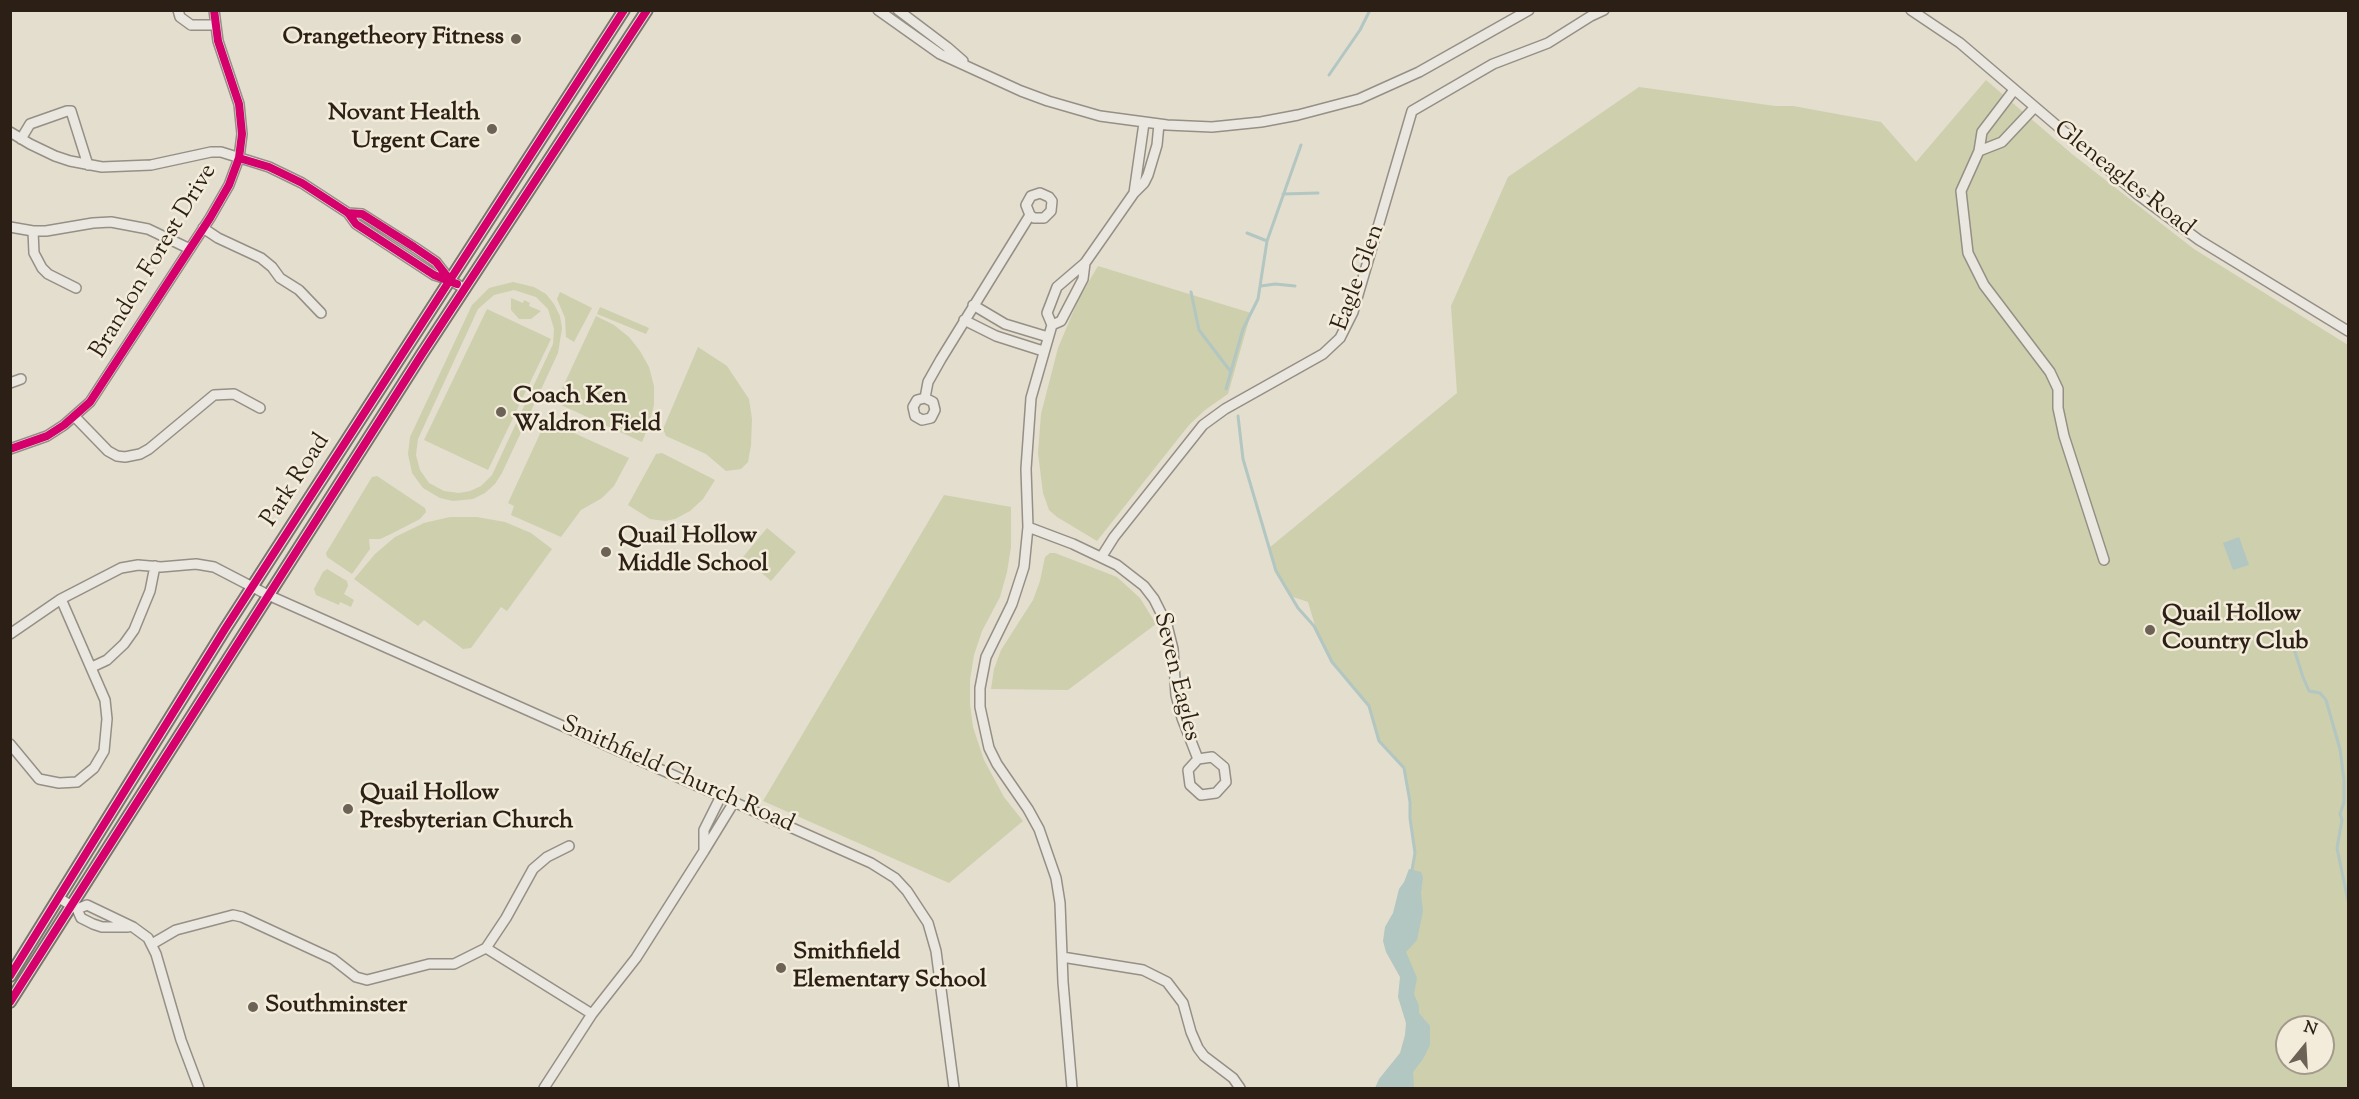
<!DOCTYPE html>
<style>
body{margin:0}
#map{position:relative;width:2359px;height:1099px;overflow:hidden;background:#e4decf;font-family:"Sorts Mill Goudy",serif}
canvas{display:block}
.frame{position:absolute;inset:0;border:12px solid #2c1f15;pointer-events:none}
.north{position:absolute;left:2275px;top:1015px;width:60px;height:60px;box-sizing:border-box;background:#f3ecdb;border:2px solid #a39a8c;border-radius:50%;rotate:18deg;font-size:16px;font-weight:700;line-height:24px;text-align:center;color:#2c1f15}
.north::after{content:'';display:block;margin:auto;width:21px;height:27px;background:#6c6256;clip-path:polygon(50% 0,100% 100%,50% 72%,0 100%)}
</style>
<div id="map">
<canvas width="2359" height="1099"></canvas>
<div class="frame"></div>
<div class="north">N</div>
</div>
<script>
const context = document.querySelector('canvas').getContext('2d');
context.lineJoin = 'round';
function paint(path, color) { context.fillStyle = color; context.fill(path, 'evenodd'); }
const poly = rows => new Path2D(rows.map(r => 'M' + r).join(''));
function stroke(path, color, width, dash) { context.strokeStyle = color; context.lineWidth = width; context.lineCap = dash ? 'butt' : 'round'; context.setLineDash(dash || []); context.stroke(path); }
function drawText(font, color, halo, rows, align = 'center') {
  context.font = font + ' "Sorts Mill Goudy",serif'; context.lineWidth = 5; context.setLineDash([]); context.textBaseline = 'middle'; context.strokeStyle = halo; context.fillStyle = color; for (const [text, x, y, turn = 0] of rows) {
    context.save(); context.translate(x, y); context.rotate((+turn || 0) * Math.PI / 180); context.textAlign = isNaN(turn) ? turn : align; if (halo) context.strokeText(text, 0, 0); context.fillText(text, 0, 0); context.restore();
  }
}
const green = poly([
 [1986,80,2072,154,2194,249,2348,345,2348,1088,1380,1088,1413,1046,1404,967,1388,940,1415,861,1410,802,1404,768,1379,741,1369,706,1332,662,1319,639,1308,602,1290,596,1276,571,1269,548,1457,393,1451,306,1508,177,1639,87,1775,106,1793,106,1881,122,1916,162],
 [2287,1027,2323,1027,2323,1063,2287,1063],
 [1098,266,1251,313,1228,394,1205,410,1189,425,1097,541,1057,517,1049,510,1043,493,1038,453,1041,414,1058,348,1079,298],
 [513,282,534,287,546,294,554,304,560,316,562,328,558,353,502,473,495,484,485,493,473,499,453,501,440,498,423,488,412,473,408,454,410,437,472,305,489,288],
 [514,290,536,297,548,309,554,329,553,344,492,475,481,486,470,491,459,493,444,491,429,483,420,470,416,455,418,439,478,309,494,295],
 [560,292,592,308,574,342,566,337,565,318,557,299],
 [511,298,523,303,524,300,530,303,529,306,541,311,531,319,519,319,511,310],
 [600,307,649,328,646,334,597,314],
 [487,309,551,339,488,470,424,440],
 [596,316,614,325,629,337,640,351,649,367,654,386,654,405,649,425,642,442,561,405,558,397],
 [698,347,727,366,749,399,752,419,751,445,748,462,741,469,726,471,706,454,666,436,663,429],
 [552,423,629,458,614,486,602,498,581,510,561,537,511,515,514,506,508,503,544,425],
 [662,453,715,480,703,499,690,511,675,519,665,521,650,519,628,505,656,454],
 [377,476,425,508,426,512,420,519,391,534,380,539,369,539,370,549,352,574,327,557,326,553,372,477],
 [944,495,1011,507,1011,547,1007,572,1000,597,982,631,974,655,970,680,970,704,973,727,984,760,1004,797,1023,821,949,883,763,801],
 [450,517,477,517,505,522,531,533,552,549,507,611,501,607,471,648,463,649,424,620,418,626,354,579,375,554,395,537,424,523],
 [767,528,796,552,771,581,743,557],
 [1050,553,1055,553,1117,577,1140,598,1156,624,1068,690,991,689,994,669,1001,650,1033,600,1040,581,1045,557],
 [327,569,347,581,348,586,344,594,354,600,351,607,340,602,339,605,316,595,314,589,323,572]
]);
const water = poly([
 [2239,537,2249,565,2233,570,2223,543],
 [1409,869,1421,872,1423,877,1421,893,1423,911,1417,940,1406,952,1417,978,1414,994,1419,1006,1419,1013,1430,1026,1430,1045,1423,1059,1413,1072,1414,1088,1375,1088,1379,1079,1400,1053,1405,1035,1406,1023,1398,997,1400,977,1386,952,1383,941,1385,927,1393,913,1399,889,1404,882]
]);
const stream = poly([
 [1329,75,1360,30,1370,10],
 [1283,194,1318,193],
 [1247,233,1267,241],
 [1261,286,1275,284,1295,286],
 [1191,292,1199,330,1231,372],
 [1226,389,1243,329,1258,299,1267,241,1301,145],
 [1238,416,1243,459,1276,571,1298,608,1314,626,1332,662,1369,706,1379,741,1404,768,1410,802,1410,818,1415,853,1412,870],
 [2299,630,2294,649,2303,677,2309,691,2320,693,2326,700,2340,749,2344,780,2344,802,2340,814,2342,820,2337,848,2348,901]
]);
const minor = poly([
 [178,10,180,17,191,25,216,25],
 [878,10,940,54,1021,91,1048,101,1100,116,1167,125,1212,127,1261,122,1298,115,1359,99,1419,72,1529,10],
 [898,10,947,47,963,61],
 [1911,10,1960,43,2137,194,2199,240,2348,331],
 [2014,90,1982,132,1979,151,2002,142,2034,108],
 [1144,123,1134,193,1144,183,1148,175,1157,145,1159,124],
 [10,132,30,144,55,156,70,161,102,167,151,165,211,152,221,152,269,167,302,183,348,213,356,224,434,275,450,280,465,289],
 [21,139,30,124,67,111,71,111,88,165],
 [1979,151,1961,191,1968,253,1984,285,2050,372,2058,389,2058,408,2064,436,2104,560],
 [348,213,362,214,414,247,436,262,450,280],
 [10,227,33,231,46,231,93,223,111,222,148,229,190,249],
 [203,228,218,238,261,258,272,267,280,278,299,290,321,313],
 [33,231,34,253,42,268,48,274,76,288],
 [1085,263,1083,279,1061,321,1052,325,1047,313,1057,287,1085,263,1134,193],
 [973,305,1005,324,1048,337],
 [964,320,996,336,1043,351],
 [1052,325,1031,398,1026,469,1028,527,1024,567,1012,604,986,657,980,688,980,707,989,748,997,764,1028,809,1039,829,1056,878,1060,903,1063,982,1072,1088],
 [10,383,21,379],
 [925,398,917,400,913,407,915,416,922,420,931,418,935,410,933,402,925,398,928,382,941,359,1030,215,1034,218,1044,218,1051,211,1052,201,1049,197,1040,193,1031,196,1026,205,1030,215],
 [75,417,108,451,117,456,125,457,140,454,149,449,214,395,234,394,260,408],
 [10,449,47,436,64,425,90,402,210,218,229,185,239,158,242,134,239,104,218,41,214,10],
 [1028,527,1073,544,1117,565,1144,586,1154,599,1167,625,1173,649,1176,695,1182,718,1198,759,1188,770,1190,785,1201,795,1216,793,1226,782,1224,767,1212,757,1198,759],
 [1102,556,1114,537,1203,425,1225,409,1323,354,1340,338,1353,312,1412,111,1493,64,1548,43,1591,16,1604,10],
 [10,634,61,599,121,568,138,565,161,567,196,564,214,567,268,595,871,863,895,878,907,891,928,923,936,951,954,1088],
 [92,667,107,660,124,644,134,630,150,591,155,566],
 [10,744,39,779,59,783,77,782,94,768,104,751,107,719,105,700,61,599],
 [721,796,704,830,704,851,734,802],
 [59,898,77,909,81,918,93,924,102,927,128,927],
 [77,909,87,905,133,927,148,938,156,954,181,1040,199,1088],
 [152,944,176,930,233,915,242,917,333,959,356,977,367,980,429,964,454,964,486,948,592,1014],
 [486,948,506,918,533,869,547,857,569,846],
 [1062,957,1143,970,1167,982,1183,1003,1191,1032,1198,1048,1204,1056,1233,1078,1240,1088],
 [544,1088,592,1014,636,958,704,851]
]);
const major = poly([
 [10,976,225,629,624,10],
 [10,1002,422,354,647,10]
]);
const cycleway = poly([
 [239,158,269,167,302,183,348,213,356,224,434,275,457,284],
 [348,213,362,214,414,247,436,262,450,280],
 [10,449,47,436,64,425,90,402,210,218,229,185,239,158,242,134,239,104,218,41,214,10],
 [10,976,225,629,624,10],
 [10,1002,422,354,647,10]
]);
const markers = [
 [516,39,6,"#6c6256"],
 [492,129,6,"#6c6256"],
 [501,412,6,"#6c6256"],
 [606,552,6,"#6c6256"],
 [2150,630,6,"#6c6256"],
 [348,809,6,"#6c6256"],
 [781,968,6,"#6c6256"],
 [253,1007,6,"#6c6256"]
];
const poiNames = [
 ["Orangetheory Fitness",504,39,"right"],
 ["Novant Health",480,115,"right"],
 ["Urgent Care",480,143,"right"],
 ["Coach Ken",513,398],
 ["Waldron Field",513,426],
 ["Quail Hollow",618,538],
 ["Middle School",618,566],
 ["Quail Hollow",2162,616],
 ["Country Club",2162,644],
 ["Quail Hollow",360,795],
 ["Presbyterian Church",360,823],
 ["Smithfield",793,954],
 ["Elementary School",793,982],
 ["Southminster",265,1007]
];
const streetNames = [
 ["Gleneagles Road",2123,180,38],
 ["Brandon Forest Drive",155,262,-59],
 ["Eagle Glen",1360,278,-70],
 ["Park Road",297,481,-57],
 ["Seven Eagles",1175,677,76],
 ["Smithfield Church Road",677,776,24]
];
paint(green, '#cecfad');
paint(water, '#b2c6c2');
stroke(stream, '#b2c6c2', 3);
stroke(minor, '#958f86', 12);
stroke(major, '#7b766d', 14);
stroke(minor, '#eae7e0', 9);
stroke(major, '#e7e3da', 10);
stroke(cycleway, '#d6006c', 8);
for (const [x, y, r, color] of markers) { const dot = new Path2D(); dot.arc(x, y, r, 0, 2 * Math.PI); context.fillStyle = color; context.fill(dot); stroke(dot, '#f3ecdb', 2); }
drawText('bold 24px', '#2c1f15', '#f3ecdb', poiNames, 'left');
drawText('24px', '#2c1f15', '#f3ecdb', streetNames);
</script>
